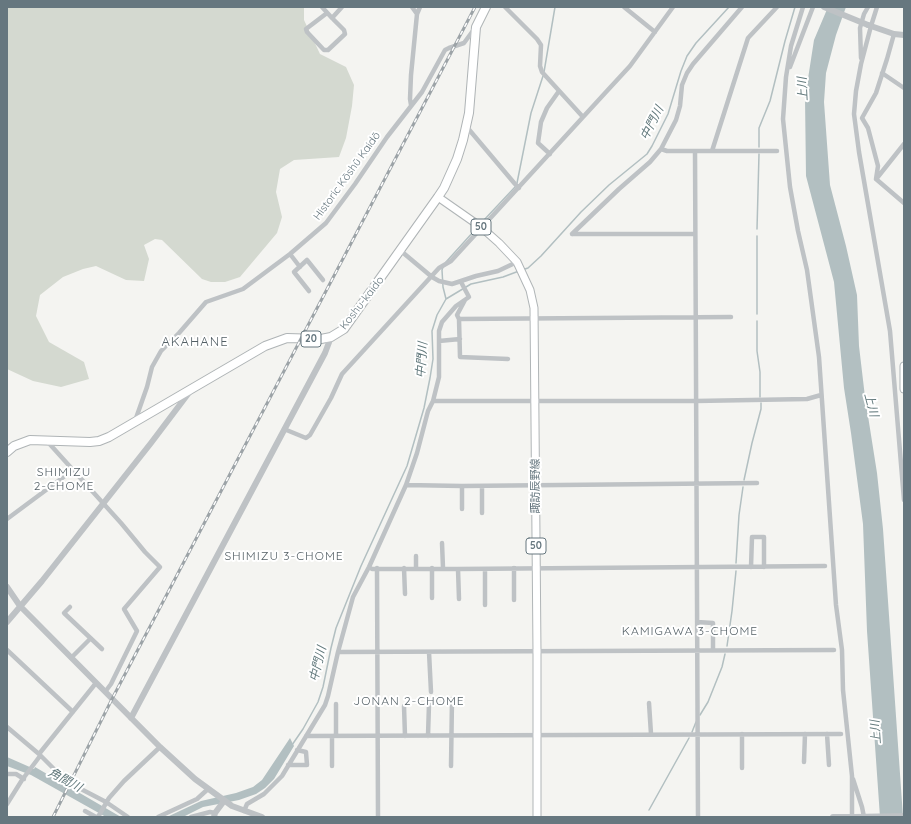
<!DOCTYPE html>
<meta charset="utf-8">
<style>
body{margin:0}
#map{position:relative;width:911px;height:824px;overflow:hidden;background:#f4f4f1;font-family:Quicksand,sans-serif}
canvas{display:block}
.frame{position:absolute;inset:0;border:8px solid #66777f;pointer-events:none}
</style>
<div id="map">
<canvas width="911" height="824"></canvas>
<div class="frame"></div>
</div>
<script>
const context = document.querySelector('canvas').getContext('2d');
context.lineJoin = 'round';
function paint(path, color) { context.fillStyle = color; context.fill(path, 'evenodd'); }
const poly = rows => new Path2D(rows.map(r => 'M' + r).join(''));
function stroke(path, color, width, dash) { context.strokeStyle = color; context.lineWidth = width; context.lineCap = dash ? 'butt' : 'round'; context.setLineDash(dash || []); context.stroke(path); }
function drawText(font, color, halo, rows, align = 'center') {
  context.font = font + ' Quicksand,"Noto Sans JP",sans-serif'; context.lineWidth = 4; context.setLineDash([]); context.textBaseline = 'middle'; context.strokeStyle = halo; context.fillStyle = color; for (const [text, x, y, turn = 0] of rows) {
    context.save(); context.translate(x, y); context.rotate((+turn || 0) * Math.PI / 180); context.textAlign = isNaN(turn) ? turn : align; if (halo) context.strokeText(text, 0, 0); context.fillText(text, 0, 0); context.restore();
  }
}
const green = poly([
 [7,7,304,7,304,20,320,54,346,67,354,85,352,106,346,138,339,157,294,160,280,169,276,192,282,217,277,233,240,277,225,282,211,282,202,279,162,240,155,239,144,245,149,259,144,281,126,280,96,266,83,269,63,277,40,295,36,316,49,342,84,362,89,379,61,387,33,381,7,369]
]);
const water = poly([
 [828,7,846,7,836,35,826,73,824,102,830,185,846,246,857,295,859,346,865,397,877,473,883,529,903,817,880,817,867,631,863,524,851,433,844,388,834,282,806,176,805,98,814,40],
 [290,738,294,746,274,779,265,788,256,794,239,800,203,807,183,817,167,817,201,801,236,793,253,787,262,780],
 [7,757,32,768,34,769,35,767,121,817,106,817,31,775,7,766]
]);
const stream = poly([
 [544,72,555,7],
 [759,147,759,128,770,101,785,41,795,7],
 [484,220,515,187,517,183,531,113,543,76],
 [757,229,759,154],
 [757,236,757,314],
 [446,262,474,231],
 [443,267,442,270,443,287,446,299],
 [522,270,528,268,541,256,581,212,609,185,647,154,652,146,668,114,681,71,687,56,696,43,729,7],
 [757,321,757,351,760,372,760,397],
 [744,480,752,443,761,409,761,403],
 [736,563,739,515,743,487],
 [727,646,732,611,736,571],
 [700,715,708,702,722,667,725,654],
 [692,732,696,722],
 [292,745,303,729,318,702,323,687,331,648,336,628,361,566,407,466,424,408,430,378,433,359,432,331,437,315,446,299,471,284,503,277,519,271],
 [649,810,689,738]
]);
const minor = poly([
 [322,7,332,18,342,7],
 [412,7,417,14],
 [505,7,537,39,541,45,540,66,542,72,583,117],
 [624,7,655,32],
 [803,7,791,46,786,77,783,119,790,187,798,231,807,270,819,357,836,605,842,650,843,690,852,776,852,817],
 [877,7,871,26,861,64,856,91,854,114,859,152,890,331,904,500],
 [327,13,306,29,307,32,324,50,328,50,345,34,344,30,332,18],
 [861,58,860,28,864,14,868,7],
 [790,67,813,7],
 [882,73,904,88],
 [411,105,410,99,411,75,417,14,420,7],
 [466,126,515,184,519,188],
 [661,149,667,151,777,151],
 [695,151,698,817],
 [712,151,748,38,777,7],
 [550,154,538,143,541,122,547,108,559,91],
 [877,178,904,144],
 [876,179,878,166,868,128,862,118,876,93,887,59,894,34],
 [876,179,904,203],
 [572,234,619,189,650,162,661,149,676,120,680,106,682,85,687,73,693,64,742,7],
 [572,234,695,234],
 [401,251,432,277,439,281,452,284,476,276,498,271,517,262],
 [290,254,300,267],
 [309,291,294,272,307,260,323,280],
 [465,300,457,315,459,319,460,357,508,359],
 [459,319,731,317],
 [439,341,460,339],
 [433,401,696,401,807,399,821,395],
 [135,421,147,387,152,367,161,351,179,333,206,302,243,289,290,254,326,223,355,184,387,137,422,92,445,50,449,48,464,43,475,28],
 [284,429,306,438,310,435,331,398,342,374,439,268,451,261,606,92,630,66,673,7],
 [46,440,121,523,145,552,160,567,124,609,137,631,111,684,105,692],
 [406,485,462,486,757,483],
 [482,486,482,513],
 [462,509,462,486],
 [7,519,73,470],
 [442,543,443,568],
 [369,567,372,569,458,569,825,566],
 [751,567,752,537,764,537,764,567],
 [377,568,378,817],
 [404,568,405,594],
 [416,568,416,556],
 [432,568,432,598],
 [514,568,514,600],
 [458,569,459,599],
 [485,605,485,569],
 [70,607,64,613,102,649],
 [697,622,713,623,713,650],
 [7,650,73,712],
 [338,652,834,650],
 [429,652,431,692],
 [71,658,90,639],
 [649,703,651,734],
 [336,704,336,736],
 [404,706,405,736],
 [7,727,39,754,62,777,76,784,81,789,106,802,128,817],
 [827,734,829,765],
 [306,736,841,734],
 [332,736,332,766],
 [428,736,429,704],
 [39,754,96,683],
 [804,762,805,734],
 [288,765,307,765,306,752,297,750],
 [451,766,452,699],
 [742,768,742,734],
 [7,774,16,774,24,779],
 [853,779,862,807,864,817],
 [7,804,22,780,40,756],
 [85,811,96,817],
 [244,811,247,804,264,794,282,776,325,705,328,696,338,652,353,597,369,567,406,485,417,453,428,411,433,401,439,377,439,331,442,322,456,306,469,297,461,282],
 [98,817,109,798,124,781,160,747],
 [158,817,197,799,208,789],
 [191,817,210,812,215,813]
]);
const tertiary = poly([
 [868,25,894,34,904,35],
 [7,587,20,606,160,747,195,779,232,806,262,817],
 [7,622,42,581,151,443,191,390],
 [131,718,325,353,331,337],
 [214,817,215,813,224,801],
 [833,817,855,817]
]);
const secondary = poly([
 [904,366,904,389]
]);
const primary = poly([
 [438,197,481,227,499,243,517,262,530,290,534,308,537,652,537,817]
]);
const trunk = poly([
 [7,452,14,446,30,440,90,442,99,441,109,437,265,346,287,338,321,339,331,337,344,329,438,197,444,188,457,159,463,140,469,113,476,27,486,7]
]);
const rail = poly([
 [53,817,112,699,475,7]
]);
const tertiaryBridge = poly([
 [824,7,868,25],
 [855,817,904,816]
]);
const shields = [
 [481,227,20],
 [311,339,20],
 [536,546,20]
];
const shieldNames = [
 ["50",481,227],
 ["20",311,339],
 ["50",536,546]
];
const streetNames = [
 ["Historic Kōshū Kaidō",347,176,-54],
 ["Koshu-kaido",362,303,-52],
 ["諏訪辰野線",536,486,-90]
];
const waterNames = [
 ["上川",803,89,-93],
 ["中門川",652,123,-63],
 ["中門川",422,360,-86],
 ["上川",871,405,75],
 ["中門川",318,664,-76],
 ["上川",876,732,-94],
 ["角間川",65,780,29]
];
const neighbourhoodNames = [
 ["SHIMIZU",64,472],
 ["2-CHOME",64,486],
 ["SHIMIZU 3-CHOME",284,556],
 ["KAMIGAWA 3-CHOME",690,631],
 ["JONAN 2-CHOME",409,701]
];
const quarterNames = [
 ["AKAHANE",195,342]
];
paint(green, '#d4d9d0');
paint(water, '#b2bfc1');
stroke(stream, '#b2bfc1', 1.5);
stroke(secondary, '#aeb4b7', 9);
stroke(primary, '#b0b5b7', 9);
stroke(trunk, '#afb4b6', 10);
stroke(minor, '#bec2c5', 4.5);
stroke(tertiary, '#bec2c5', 6);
stroke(secondary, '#fff', 7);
stroke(primary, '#fff', 7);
stroke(trunk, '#fff', 8);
stroke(rail, '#9ca3a7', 3);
stroke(rail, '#fff', 1.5, [4.5]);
stroke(tertiaryBridge, '#bec2c5', 6);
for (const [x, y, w] of shields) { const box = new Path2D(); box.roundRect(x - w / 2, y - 8, w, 16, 3); context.fillStyle = '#fff'; context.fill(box); stroke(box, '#66777f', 1); }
drawText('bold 10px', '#66777f', null, shieldNames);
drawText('11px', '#66777f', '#fff', streetNames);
drawText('italic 12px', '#62797c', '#fff', waterNames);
context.letterSpacing = '1px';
drawText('12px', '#535f65', '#fff', neighbourhoodNames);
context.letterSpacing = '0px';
context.letterSpacing = '1px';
drawText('13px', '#535f65', '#fff', quarterNames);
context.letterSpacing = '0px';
</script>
